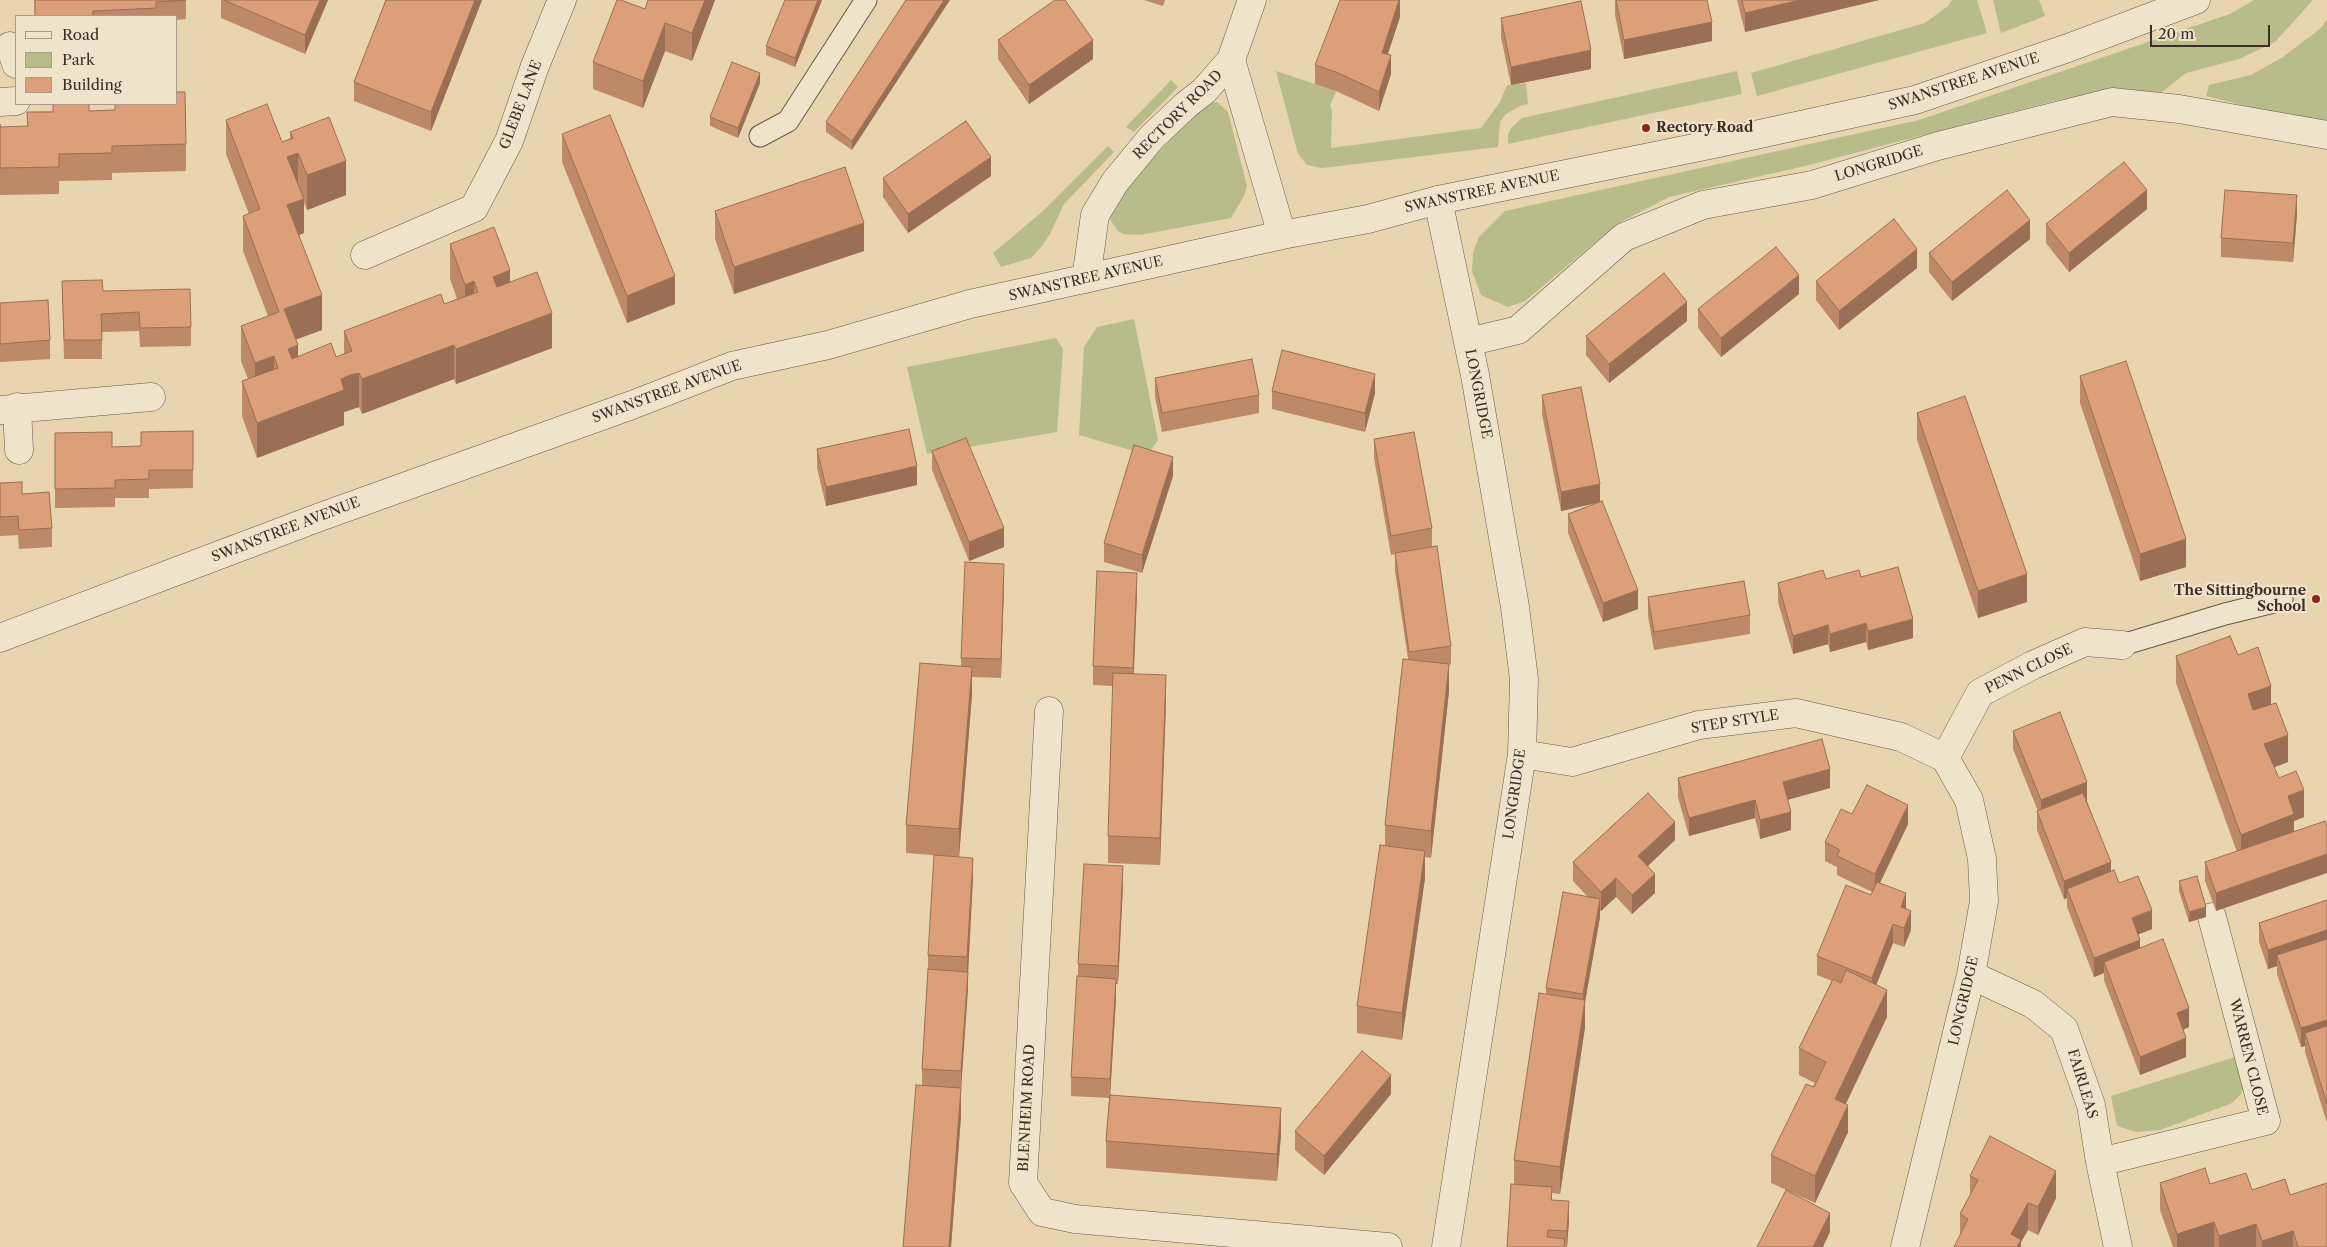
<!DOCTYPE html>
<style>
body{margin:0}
#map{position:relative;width:2327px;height:1247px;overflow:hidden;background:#e8d4af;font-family:"Libre Caslon Text",serif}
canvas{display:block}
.legend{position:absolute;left:15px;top:15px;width:162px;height:90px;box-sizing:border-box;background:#f0e3cb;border:1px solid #a89b89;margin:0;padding:6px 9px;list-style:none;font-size:15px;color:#3b2e25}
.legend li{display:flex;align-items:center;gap:10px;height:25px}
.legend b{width:25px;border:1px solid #a89b89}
.scale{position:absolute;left:2150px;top:25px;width:120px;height:22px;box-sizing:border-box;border:2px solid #3b2e25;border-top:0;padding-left:6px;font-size:15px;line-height:18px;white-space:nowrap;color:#3b2e25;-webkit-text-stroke:4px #f0e3cb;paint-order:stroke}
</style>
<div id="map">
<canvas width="2327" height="1247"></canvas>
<ul class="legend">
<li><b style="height:6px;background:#f0e3cb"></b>Road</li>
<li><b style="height:14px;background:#b7bc8a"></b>Park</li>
<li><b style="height:14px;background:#dc9f79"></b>Building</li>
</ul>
<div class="scale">20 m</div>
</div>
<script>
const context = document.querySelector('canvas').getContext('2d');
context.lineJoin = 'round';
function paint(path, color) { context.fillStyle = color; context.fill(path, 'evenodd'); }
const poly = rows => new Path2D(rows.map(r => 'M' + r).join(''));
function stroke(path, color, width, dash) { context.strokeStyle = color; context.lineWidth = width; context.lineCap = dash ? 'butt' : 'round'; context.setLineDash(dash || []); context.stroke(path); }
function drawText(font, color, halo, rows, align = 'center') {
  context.font = font + ' "Libre Caslon Text",serif'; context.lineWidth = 4.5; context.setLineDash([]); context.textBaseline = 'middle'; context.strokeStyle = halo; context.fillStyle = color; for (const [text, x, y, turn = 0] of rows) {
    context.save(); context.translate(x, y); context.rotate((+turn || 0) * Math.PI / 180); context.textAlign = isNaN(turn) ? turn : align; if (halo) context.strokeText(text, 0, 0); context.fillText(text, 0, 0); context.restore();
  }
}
const green = poly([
 [1952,0,1977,0,1987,33,1757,96,1751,73,1925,23,1948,6],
 [1993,0,2039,0,2045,16,2001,33],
 [2254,0,2313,0,2275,42,2239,59,2186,73,2158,95,2114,89,2050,102,1805,166,1669,197,1617,224,1525,301,1508,307,1481,295,1472,271,1473,253,1479,237,1505,211,1919,120,2230,14],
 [2327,19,2327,123,2293,118,2206,96,2209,85,2251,75,2283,57,2321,28],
 [1276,71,1336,91,1330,106,1332,110,1331,148,1481,128,1500,102,1507,85,1526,83,1528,104,1520,106,1506,114,1500,122,1498,147,1322,168,1307,165,1298,154],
 [1737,71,1742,94,1508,144,1508,135,1511,128,1522,118],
 [1171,80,1178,87,1134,132,1126,127],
 [1217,102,1228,112,1247,186,1244,196,1231,218,1140,235,1123,234,1118,231,1111,221,1108,212,1110,202,1204,105],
 [1108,146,1114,152,1064,204,1050,234,1042,246,1031,258,1001,267,993,253,1043,211],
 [1134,319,1158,440,1147,455,1079,435,1084,347,1097,327],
 [1056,338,1063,349,1057,432,927,454,907,367],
 [2241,1055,2246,1080,2241,1094,2232,1103,2160,1130,2136,1132,2117,1126,2111,1096]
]);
const service = poly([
 [760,136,788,121,866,0],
 [2122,645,2225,614,2282,600]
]);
const minor = poly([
 [10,46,16,64],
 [0,102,16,101],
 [1438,200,1475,375,1515,607,1524,679,1522,754,1446,1247],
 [365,255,474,208,509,141,535,66,562,0],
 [1468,342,1518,330,1624,237,1703,205,1812,185,1938,146,2112,102,2179,109,2327,135],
 [17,407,19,450],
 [0,410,151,397],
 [1049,711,1023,1183,1042,1212,1075,1219,1388,1247],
 [1522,754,1572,762,1699,725,1796,713,1901,737,1945,758],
 [1945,758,1980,693,2033,665,2085,642,2122,645],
 [1971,975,2033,1004,2064,1029,2091,1105,2100,1162,2118,1247],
 [2100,1162,2266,1121,2212,917],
 [1905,1247,1971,975,1984,901,1982,859,1969,800,1945,758]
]);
const tertiary = poly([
 [1231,60,1282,235],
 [1086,279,1095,215,1115,182,1152,137,1186,105,1204,91,1231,60,1252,0],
 [0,638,320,517,632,405,732,366,828,345,970,304,1052,286,1282,235,1368,219,1438,200,1714,144,1915,100,2068,48,2196,0]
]);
const wall = poly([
 [34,0,186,0,186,19,176,20,176,16,35,16],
 [221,0,328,0,305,54,221,18],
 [386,0,482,0,431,131,354,101,354,82],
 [648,0,715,0,692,61,665,51,643,108,593,89,593,62,645,9],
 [822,0,795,67,766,55,766,46],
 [906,0,852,150,826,132,826,122],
 [1144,0,1165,0,1163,6],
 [1400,0,1400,17,1388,54,1391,74,1379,111,1336,91,1315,84,1315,65],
 [1615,0,1707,0,1712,41,1624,59,1615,15],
 [1737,0,1879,0,1745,32],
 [1501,18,1591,69,1511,85,1501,37],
 [998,40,1093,59,1029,104,998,59],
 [760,83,738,138,710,126,710,117],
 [115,104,186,144,186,171,112,173,112,180,59,181,59,194,0,195,0,124,0,127,27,126,27,112,115,110],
 [226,120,282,142,290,139,290,132,346,195,307,210,304,202,304,233,299,235,322,330,296,339,298,356,336,357,344,354,344,331,444,304,457,299,450,279,450,244,510,282,552,348,456,384,454,379,362,414,359,407,344,412,344,425,257,458,242,416,242,381,248,379,241,361,241,326,268,316,243,251,243,216,249,214,226,154],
 [562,134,675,304,627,323,562,162],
 [991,176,908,233,883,197,883,178],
 [2147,209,2069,272,2046,243,2046,224],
 [715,211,864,251,734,294,715,239],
 [2297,214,2293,262,2221,257,2221,238],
 [2030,239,1952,301,1929,272,1929,253],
 [1917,268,1839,330,1816,300,1816,281],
 [62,281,103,291,191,327,191,346,140,347,139,331,102,332,102,359,64,359],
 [1799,294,1721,357,1698,328,1698,309],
 [0,303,50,340,50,359,0,362],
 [1687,321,1609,383,1586,355,1586,336],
 [2080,376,2186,567,2140,581,2080,403],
 [1155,378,1259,395,1259,413,1162,432,1155,397],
 [1272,391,1375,393,1365,432,1272,409],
 [1542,395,1600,502,1638,609,1603,622,1568,533,1568,514,1597,503,1561,511,1542,414],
 [1917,413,2027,602,1978,618,1917,440],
 [193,431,193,488,149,489,149,498,115,498,115,507,55,508,55,433,112,447,141,446],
 [1374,439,1432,528,1432,547,1451,646,1451,664,1449,665,1449,691,1431,858,1425,857,1425,878,1402,1040,1357,1033,1357,1006,1385,845,1385,825,1408,659,1395,571,1395,554,1391,555,1374,458],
 [817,449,917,485,826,506,817,468],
 [932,451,1004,547,969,561,932,470],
 [1173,476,1142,573,1104,562,1104,543],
 [0,483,22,494,52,528,52,547,19,549,18,535,0,536],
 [1861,577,1913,638,1868,650,1866,642,1830,652,1828,644,1793,654,1778,602,1778,583],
 [1004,583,1001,678,972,677,972,694,959,857,906,853,906,825,961,666,961,658],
 [1137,592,1134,673,1166,702,1160,865,1108,863,1108,836,1113,686,1093,685,1093,666],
 [1648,597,1750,615,1750,634,1654,650,1648,616],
 [2238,655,2271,704,2288,762,2274,767,2279,778,2304,817,2294,821,2216,911,2205,881,2205,862,2237,852,2176,683,2176,656],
 [2013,731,2087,801,2111,871,2152,929,2138,934,2140,948,2189,1027,2183,1030,2186,1057,2140,1075,2104,980,2104,973,2094,977,2067,907,2067,898,2064,899,2037,830,2037,811,2038,811,2013,749],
 [1678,778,1830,788,1787,800,1791,830,1760,839,1755,818,1689,836,1678,797],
 [1852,814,1908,824,1880,883,1906,909,1911,930,1904,947,1893,943,1876,985,1887,1017,1846,1104,1848,1132,1815,1203,1771,1183,1771,1155,1815,1083,1799,1075,1799,1048,1832,981,1817,975,1817,956,1871,895,1872,892,1837,875,1837,867,1825,861,1825,842],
 [1675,840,1648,866,1655,893,1632,914,1616,897,1601,911,1600,910,1600,917,1585,1002,1585,1027,1560,1194,1552,1193,1552,1200,1569,1220,1567,1247,1507,1247,1514,1185,1514,1160,1546,994,1546,988,1587,896,1573,881,1573,862],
 [973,877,961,1090,961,1116,951,1247,903,1247,922,1085,922,1069,928,969,928,955],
 [2179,881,2206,917,2189,922,2179,891],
 [1123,885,1118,984,1116,984,1116,998,1110,1095,1281,1135,1277,1181,1106,1168,1106,1141,1109,1098,1071,1096,1071,1077,1078,976,1078,964],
 [2327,900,2327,1123,2305,1052,2305,1046,2301,1047,2277,974,2277,966,2268,969,2259,942,2259,923],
 [1391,1094,1324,1175,1295,1150,1295,1131],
 [1970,1176,2056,1198,2038,1235,2028,1230,2021,1242,2021,1247,1960,1234,1960,1214,1970,1195],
 [2160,1183,2210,1184,2290,1195,2327,1247,2173,1247,2160,1210]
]);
const shadedWall = poly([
 [320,0,328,0,305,54,305,35],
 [475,0,482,0,431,131,431,112],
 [705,0,715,0,692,61,692,33],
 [818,0,822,0,795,67,795,58],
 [944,0,950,0,852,150,852,141],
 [1399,0,1400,0,1400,17,1382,71,1382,53],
 [1800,0,1879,0,1745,32,1745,13],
 [1712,22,1712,41,1624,59,1624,40],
 [665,23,665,51,643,108,643,81],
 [1093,40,1093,59,1029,104,1029,85],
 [1591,50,1591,69,1511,85,1511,67],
 [1391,55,1391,74,1379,111,1379,92],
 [760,73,760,83,738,138,738,128],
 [298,153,298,187,287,157],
 [991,157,991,176,908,233,908,214],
 [346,161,346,195,307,210,307,175],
 [2147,190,2147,209,2069,272,2069,253],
 [2297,195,2297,214,2293,262,2293,243],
 [304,199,304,233,287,240,287,205],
 [2030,220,2030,239,1952,301,1952,282],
 [864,223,864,251,734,294,734,267],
 [1917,249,1917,268,1839,330,1839,311],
 [510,270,510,305,493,312,493,277],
 [1799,275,1799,294,1721,357,1721,338],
 [675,276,675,304,627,323,627,296],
 [474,281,474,316,465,320,465,285],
 [322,295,322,330,284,344,284,309],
 [1687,302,1687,321,1609,383,1609,364],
 [552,313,552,348,456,384,456,349],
 [298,345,298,380,288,349],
 [454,345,454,379,362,414,362,379],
 [274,356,274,391,255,398,255,363],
 [359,373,359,407,344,412,344,425,257,458,257,423,341,379,350,375],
 [1375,374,1375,393,1365,432,1365,413],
 [1173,457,1173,476,1142,573,1142,555],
 [917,466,917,485,826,506,826,487],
 [1600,484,1600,502,1561,511,1561,492],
 [1004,528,1004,547,969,561,969,542],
 [2186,539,2186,567,2140,581,2140,554],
 [1004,564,1004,583,1001,678,1001,659],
 [1137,573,1137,592,1133,687,1133,668],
 [2027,574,2027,602,1978,618,1978,591],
 [1638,590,1638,609,1603,622,1603,603],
 [1913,619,1913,638,1868,650,1868,631],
 [1866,623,1866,642,1830,652,1830,634],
 [1828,625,1828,644,1793,654,1793,636],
 [1449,664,1449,691,1431,858,1431,831],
 [972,667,972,694,959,857,959,829],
 [1166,675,1166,702,1160,865,1160,838],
 [2271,686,2271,713,2248,721,2248,694],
 [2288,735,2288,762,2264,771,2264,744],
 [1830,769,1830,788,1783,801,1783,782],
 [2087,782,2087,801,2041,819,2041,800],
 [2304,790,2304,817,2294,821,2294,841,2241,863,2241,835,2288,796],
 [1755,800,1755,818,1689,836,1689,818],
 [1908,805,1908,824,1875,893,1875,874],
 [1791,812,1791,830,1760,839,1760,820],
 [1675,822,1675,840,1638,875,1638,856],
 [1425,851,1425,878,1402,1040,1402,1013],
 [2327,854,2327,873,2216,911,2216,893],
 [973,858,973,877,968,976,968,990,961,1090,961,1116,951,1247,949,1247,961,1088,961,1071],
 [2111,862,2111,881,2067,889,2067,898,2064,899,2064,881],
 [1123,866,1123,885,1118,984,1118,966],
 [1655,874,1655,893,1632,914,1632,895],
 [1616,878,1616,897,1601,911,1601,892],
 [1906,893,1906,912,1901,907],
 [1600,899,1600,917,1585,1002,1585,1027,1560,1194,1560,1167,1583,1013,1583,994],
 [2206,907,2206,917,2189,922,2189,912],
 [2152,910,2152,929,2132,937,2132,918],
 [1911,911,1911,930,1904,947,1904,928],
 [1893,924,1893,943,1872,996,1872,978],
 [2327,930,2327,949,2277,955,2277,966,2268,969,2268,950],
 [2140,940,2140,959,2104,962,2104,973,2094,977,2094,958],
 [1116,979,1116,998,1110,1098,1110,1079],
 [1887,990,1887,1017,1835,1126,1835,1099],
 [2189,1008,2189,1027,2177,1032,2177,1013],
 [2327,1020,2327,1039,2305,1033,2305,1046,2301,1047,2301,1028],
 [2186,1038,2186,1057,2140,1075,2140,1057],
 [1391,1075,1391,1094,1324,1175,1324,1156],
 [1848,1105,1848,1132,1815,1203,1815,1176],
 [1281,1108,1281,1135,1277,1181,1277,1154],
 [2056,1171,2056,1198,2038,1235,2038,1207],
 [1569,1201,1569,1220,1567,1247,1567,1231],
 [2028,1203,2028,1230,2021,1242,2021,1247,2011,1247,2011,1234],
 [1830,1213,1830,1232,1823,1247,1813,1247],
 [2214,1222,2214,1247,2177,1247,2177,1234],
 [2256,1224,2256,1247,2219,1247,2219,1236],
 [2293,1231,2293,1247,2262,1247,2262,1241]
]);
const building = poly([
 [35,0,186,0,156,2,156,8,93,11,93,16,35,16,35,0],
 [224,0,320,0,305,35,224,0],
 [386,0,475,0,431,112,354,82,386,0],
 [617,0,621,0,645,9,648,0,705,0,692,33,665,23,643,81,593,62,617,0],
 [785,0,818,0,795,58,766,46,785,0],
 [906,0,944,0,852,141,826,122,906,0],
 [1055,0,1065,0,1093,40,1029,85,998,40,1055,0],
 [1340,0,1399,0,1382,53,1391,55,1379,92,1336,72,1315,65,1340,0],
 [1616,0,1707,0,1712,22,1624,40,1616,0],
 [1742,0,1800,0,1745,13,1742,0],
 [1581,1,1591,50,1511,67,1501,18,1581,1],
 [732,62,760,73,738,128,710,117,732,62],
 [176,92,185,92,186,144,112,146,112,153,59,154,59,167,0,168,0,124,0,127,28,126,27,112,53,112,53,104,89,104,89,111,115,110,115,104,176,104,176,92],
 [267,104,282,142,293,138,290,132,329,117,346,161,307,175,298,153,287,157,304,199,287,205,322,295,284,309,298,345,288,349,292,359,331,343,336,357,352,351,344,331,441,294,444,304,478,292,474,281,465,285,450,244,494,227,510,270,493,277,497,287,537,272,552,313,456,349,454,345,362,379,359,373,350,375,341,379,344,390,257,423,242,381,278,368,274,356,255,363,241,326,279,312,243,216,260,209,226,120,267,104],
 [610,115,675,276,627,296,562,134,610,115],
 [966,121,991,157,908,214,883,178,966,121],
 [2124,162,2147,190,2069,253,2046,224,2124,162],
 [845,167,864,223,734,267,715,211,845,167],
 [2007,190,2030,220,1952,282,1929,253,2007,190],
 [2225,190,2297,195,2293,243,2221,238,2225,190],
 [1894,219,1917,249,1839,311,1816,281,1894,219],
 [1776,247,1799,275,1721,338,1698,309,1776,247],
 [1664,273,1687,302,1609,364,1586,336,1664,273],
 [102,280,103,291,190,289,191,327,140,328,139,312,101,314,102,340,64,340,62,281,102,280],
 [48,300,50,340,0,344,0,303,48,300],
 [1282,350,1375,374,1365,413,1272,391,1282,350],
 [1252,359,1259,395,1162,413,1155,378,1252,359],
 [2126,361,2186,539,2140,554,2080,376,2126,361],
 [1581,387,1600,484,1561,492,1542,395,1581,387],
 [1965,396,2027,574,1978,591,1917,413,1965,396],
 [909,429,917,466,826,487,817,449,909,429],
 [193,431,193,470,149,470,149,479,115,480,115,488,55,489,55,433,112,432,112,447,141,446,141,432,193,431],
 [1414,432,1432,528,1391,536,1374,439,1414,432],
 [966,438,1004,528,969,542,932,451,966,438],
 [1134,445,1173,457,1142,555,1104,543,1134,445],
 [22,482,22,494,49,492,52,528,19,530,18,516,0,517,0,483,22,482],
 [1602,501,1638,590,1603,603,1568,514,1602,501],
 [1437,546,1451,646,1409,652,1395,553,1437,546],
 [965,562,1004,564,1001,659,961,658,965,562],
 [1898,567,1913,619,1868,631,1866,623,1830,634,1828,625,1793,636,1778,583,1823,570,1826,579,1859,570,1861,577,1898,567],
 [1097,571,1137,573,1133,668,1093,666,1097,571],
 [1744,581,1750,615,1654,632,1648,597,1744,581],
 [2230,636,2238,655,2258,647,2271,686,2248,694,2253,710,2276,703,2288,735,2264,744,2279,778,2296,771,2304,790,2288,796,2294,814,2241,835,2176,656,2230,636],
 [1403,659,1449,664,1431,831,1385,825,1403,659],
 [920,663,972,667,959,829,906,825,920,663],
 [1113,673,1166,675,1160,838,1108,836,1113,673],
 [2060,712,2087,782,2041,800,2013,731,2060,712],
 [1822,739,1830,769,1783,782,1791,812,1760,820,1755,800,1689,818,1678,778,1822,739],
 [1867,785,1908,805,1875,874,1837,856,1840,850,1825,842,1841,809,1852,814,1867,785],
 [1648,793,1675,822,1638,856,1655,874,1632,895,1616,878,1601,892,1573,862,1648,793],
 [2083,793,2111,862,2064,881,2037,811,2083,793],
 [2325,821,2327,826,2327,854,2216,893,2205,862,2325,821],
 [1380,845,1425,851,1402,1013,1357,1006,1380,845],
 [934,855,973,858,967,957,928,955,934,855],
 [1084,864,1123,866,1118,966,1078,964,1084,864],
 [2114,870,2119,883,2138,876,2152,910,2132,918,2140,940,2094,958,2067,889,2114,870],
 [2197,876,2206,907,2189,912,2179,881,2197,876],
 [1877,882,1906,893,1901,907,1911,911,1904,928,1893,924,1872,978,1817,956,1846,885,1871,895,1877,882],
 [1563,892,1600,899,1583,994,1546,988,1563,892],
 [2327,900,2327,930,2268,950,2259,923,2327,900],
 [2163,939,2189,1008,2177,1013,2186,1038,2140,1057,2104,962,2163,939],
 [2327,939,2327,1020,2301,1028,2277,955,2327,939],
 [928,969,968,972,961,1071,922,1069,928,969],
 [1846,970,1887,990,1835,1099,1848,1105,1815,1176,1771,1155,1806,1084,1814,1087,1826,1062,1799,1048,1833,979,1841,983,1846,970],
 [1077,976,1116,979,1110,1079,1071,1077,1077,976],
 [1539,993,1585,1000,1560,1167,1514,1160,1539,993],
 [2327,1026,2327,1104,2305,1033,2327,1026],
 [1362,1051,1391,1075,1324,1156,1295,1131,1362,1051],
 [916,1085,961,1088,949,1247,903,1247,916,1085],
 [1110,1095,1281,1108,1277,1154,1106,1141,1110,1095],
 [1990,1136,2056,1171,2038,1207,2028,1203,2011,1234,2021,1240,2017,1247,1954,1247,1968,1219,1960,1214,1978,1180,1970,1176,1990,1136],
 [2205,1168,2210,1184,2246,1173,2252,1190,2285,1179,2290,1195,2327,1183,2327,1247,2298,1247,2293,1231,2262,1241,2256,1224,2219,1236,2214,1222,2177,1234,2160,1183,2205,1168],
 [1511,1184,1552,1187,1551,1200,1569,1201,1567,1231,1548,1230,1547,1237,1565,1239,1564,1247,1507,1247,1511,1184],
 [1786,1190,1830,1213,1813,1247,1757,1247,1786,1190]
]);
const markers = [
 [1646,128,5,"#8f2418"],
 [2316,599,5,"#8f2418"]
];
const streetNames = [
 ["SWANSTREE AVENUE",1964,82,-18],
 ["GLEBE LANE",521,105,-69],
 ["RECTORY ROAD",1178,115,-45],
 ["LONGRIDGE",1879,164,-17],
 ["SWANSTREE AVENUE",1482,192,-12],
 ["SWANSTREE AVENUE",1086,279,-13],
 ["SWANSTREE AVENUE",667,392,-20],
 ["LONGRIDGE",1478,394,79],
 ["SWANSTREE AVENUE",286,530,-21],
 ["PENN CLOSE",2029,669,-26],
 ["STEP STYLE",1735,722,-9],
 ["LONGRIDGE",1515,794,-82],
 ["LONGRIDGE",1964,1001,-77],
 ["WARREN CLOSE",2248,1057,76],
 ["FAIRLEAS",2082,1084,73],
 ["BLENHEIM ROAD",1027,1108,-87]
];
const poiNames = [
 ["Rectory Road",1656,128],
 ["The Sittingbourne",2306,591,"right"],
 ["School",2306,607,"right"]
];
paint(green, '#b7bc8a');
stroke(service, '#665848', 23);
stroke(minor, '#665848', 29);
stroke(tertiary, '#665848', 29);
stroke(service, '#f0e3cb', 21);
stroke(minor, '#f0e3cb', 28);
stroke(tertiary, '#f0e3cb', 28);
paint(wall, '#bd8968');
paint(shadedWall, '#9a6f55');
paint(building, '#dc9f79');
stroke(building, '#9a6f55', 1);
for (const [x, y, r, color] of markers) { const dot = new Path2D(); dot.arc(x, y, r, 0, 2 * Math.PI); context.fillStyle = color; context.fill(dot); stroke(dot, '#f0e3cb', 2); }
drawText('14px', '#3b2e25', '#f0e3cb', streetNames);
drawText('bold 14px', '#3b2e25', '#f0e3cb', poiNames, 'left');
</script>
